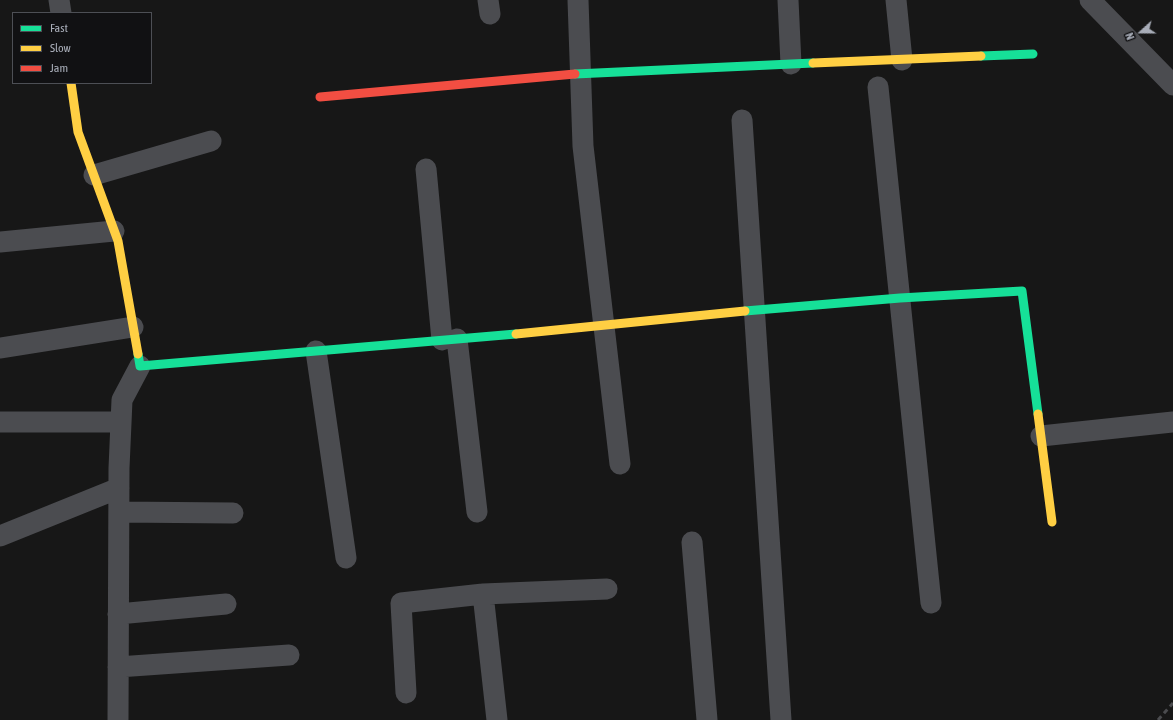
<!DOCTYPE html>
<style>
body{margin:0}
#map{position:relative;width:1173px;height:720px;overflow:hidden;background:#171717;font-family:"Asap Condensed",sans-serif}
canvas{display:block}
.legend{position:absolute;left:12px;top:12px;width:140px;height:72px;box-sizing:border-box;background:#111113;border:1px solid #4d4f55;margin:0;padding:5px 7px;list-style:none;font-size:12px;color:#a8adb8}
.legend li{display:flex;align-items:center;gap:8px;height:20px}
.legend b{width:20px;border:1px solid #4d4f55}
.north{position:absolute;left:1121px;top:12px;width:40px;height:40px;-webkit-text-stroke:3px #111113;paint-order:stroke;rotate:249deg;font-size:11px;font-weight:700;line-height:16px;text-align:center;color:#a8adb8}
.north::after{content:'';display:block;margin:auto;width:14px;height:18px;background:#a8adb8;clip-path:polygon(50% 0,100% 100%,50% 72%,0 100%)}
</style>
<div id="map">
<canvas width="1173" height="720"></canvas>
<ul class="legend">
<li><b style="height:5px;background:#16e098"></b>Fast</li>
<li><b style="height:5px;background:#ffcf43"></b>Slow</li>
<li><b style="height:5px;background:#f24e42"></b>Jam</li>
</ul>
<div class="north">N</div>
</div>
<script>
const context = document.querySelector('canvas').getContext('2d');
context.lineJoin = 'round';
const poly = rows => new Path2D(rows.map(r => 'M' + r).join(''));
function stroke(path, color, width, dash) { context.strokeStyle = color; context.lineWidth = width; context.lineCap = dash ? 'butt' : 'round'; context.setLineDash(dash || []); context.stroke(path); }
const street = poly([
 [59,0,61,13],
 [488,0,490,14],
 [578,0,583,146,620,464],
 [788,0,791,64],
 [896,0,902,60],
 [1090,0,1173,85],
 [878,87,931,603],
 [742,120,781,720],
 [426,169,442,340],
 [94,175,211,141],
 [0,242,114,231],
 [457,339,477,512],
 [1,348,133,327],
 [316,351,346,558],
 [0,422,121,422],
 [1041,436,1173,422],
 [119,512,233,513],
 [0,536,119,488],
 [692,542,707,720],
 [483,594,497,720],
 [118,614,226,604],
 [118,667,289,655],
 [406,693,401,603,483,594,607,589],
 [118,720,119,468,122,400,140,366]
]);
const fast = poly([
 [981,56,1033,54],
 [575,74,813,63],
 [745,311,900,298,1022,291,1038,414],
 [138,354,140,366,516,334]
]);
const slow = poly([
 [813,63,981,56],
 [71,83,78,132,118,241,138,354],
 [516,334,745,311],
 [1038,414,1052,522]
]);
const jam = poly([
 [320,97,575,74]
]);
const rail = poly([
 [1158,720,1173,703]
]);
stroke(street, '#4b4c50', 21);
stroke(fast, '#16e098', 9);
stroke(slow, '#ffcf43', 9);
stroke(jam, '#f24e42', 9);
stroke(rail, '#4b4c4f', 3, [5, 4]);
</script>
